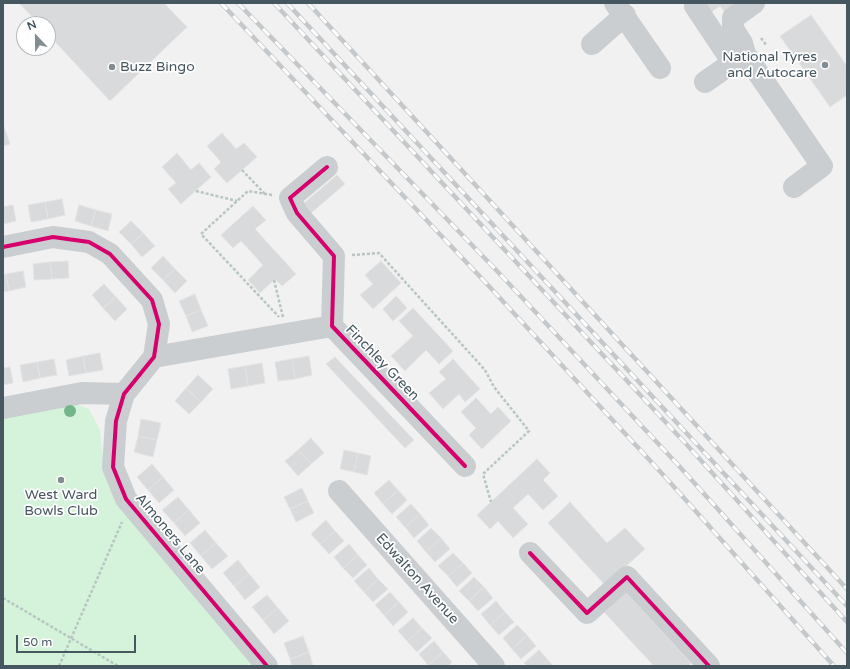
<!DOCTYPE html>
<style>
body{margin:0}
#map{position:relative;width:850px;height:669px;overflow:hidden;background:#f2f1f1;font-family:"Varela Round",sans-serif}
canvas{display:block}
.frame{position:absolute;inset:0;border:4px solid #465760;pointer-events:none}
.north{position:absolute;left:16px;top:16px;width:40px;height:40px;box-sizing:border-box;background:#fff;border:1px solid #b5bcbf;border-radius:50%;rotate:338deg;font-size:11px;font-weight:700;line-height:16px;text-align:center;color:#465760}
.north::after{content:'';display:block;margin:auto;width:14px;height:18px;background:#828d93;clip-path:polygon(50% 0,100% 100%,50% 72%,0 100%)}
.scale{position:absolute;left:16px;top:635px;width:120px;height:18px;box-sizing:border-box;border:2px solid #465760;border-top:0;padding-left:5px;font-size:12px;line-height:14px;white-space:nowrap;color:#465760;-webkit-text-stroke:3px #fff;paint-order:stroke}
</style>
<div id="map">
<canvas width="850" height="669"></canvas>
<div class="frame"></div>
<div class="north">N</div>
<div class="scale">50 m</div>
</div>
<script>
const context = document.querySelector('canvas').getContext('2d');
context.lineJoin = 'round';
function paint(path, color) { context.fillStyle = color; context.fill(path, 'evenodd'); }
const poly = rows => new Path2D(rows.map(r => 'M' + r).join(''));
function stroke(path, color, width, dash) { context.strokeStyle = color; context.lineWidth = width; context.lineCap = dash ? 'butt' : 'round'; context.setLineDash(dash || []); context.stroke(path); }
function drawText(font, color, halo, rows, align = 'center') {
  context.font = font + ' "Varela Round",sans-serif'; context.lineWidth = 3.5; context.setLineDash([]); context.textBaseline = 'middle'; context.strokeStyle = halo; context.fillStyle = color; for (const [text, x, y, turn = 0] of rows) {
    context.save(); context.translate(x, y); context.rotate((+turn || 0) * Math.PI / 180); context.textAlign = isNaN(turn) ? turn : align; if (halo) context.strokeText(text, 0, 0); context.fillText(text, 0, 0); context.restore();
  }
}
const green = poly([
 [73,403,89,409,100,430,102,450,106,467,254,666,3,666,3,415]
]);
const building = poly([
 [19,3,164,3,187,27,110,101,48,34,48,24,39,24,19,3],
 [702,3,751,3,729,18,720,6,710,13,702,3],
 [811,15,847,66,847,95,830,107,780,36,811,15],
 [3,124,10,144,3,146,3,124],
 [222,133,236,149,244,143,257,157,227,183,214,169,221,162,207,146,222,133],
 [177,153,191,170,199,163,211,177,181,204,168,189,176,183,162,167,177,153],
 [337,175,345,184,311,213,303,204,337,175],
 [62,199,65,215,48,219,45,202,62,199],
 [45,202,48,219,31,222,28,205,45,202],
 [13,205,16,221,3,224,3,207,13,205],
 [79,205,96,210,91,226,75,221,79,205],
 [253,206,266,220,255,229,296,274,282,286,275,279,260,293,248,280,263,265,241,241,233,248,221,235,253,206],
 [96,210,112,214,108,231,91,226,96,210],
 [131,221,143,233,131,244,119,232,131,221],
 [143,233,155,246,142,257,131,244,143,233],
 [163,256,175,269,163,280,151,268,163,256],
 [68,261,69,278,52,279,50,262,68,261],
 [381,261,401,283,373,309,360,295,373,284,365,275,381,261],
 [50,262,52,279,34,280,33,264,50,262],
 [175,269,187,281,175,293,163,280,175,269],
 [23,271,26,287,9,291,6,274,23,271],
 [6,274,9,291,3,292,3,275,6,274],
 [104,284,116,297,103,308,92,295,104,284],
 [195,294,201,310,186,316,179,301,195,294],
 [396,296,407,308,393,321,383,309,396,296],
 [116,297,127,309,115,321,103,308,116,297],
 [413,308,453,351,439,364,426,350,405,371,391,356,413,336,399,321,413,308],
 [201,310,208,326,192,332,186,316,201,310],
 [100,353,103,370,86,373,83,356,100,353],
 [83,356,86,373,69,376,66,360,83,356],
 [309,356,312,375,295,379,292,359,309,356],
 [335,357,414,440,405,448,326,364,335,357],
 [54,359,57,375,40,378,37,362,54,359],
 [292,359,295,379,278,381,275,362,292,359],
 [453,359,480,389,465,402,459,394,443,409,429,393,446,379,439,372,453,359],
 [37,362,40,378,23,382,20,365,37,362],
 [262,363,265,383,248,386,245,366,262,363],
 [245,366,248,386,231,389,228,369,245,366],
 [10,367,13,383,3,385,3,368,10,367],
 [198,375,213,389,201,402,186,388,198,375],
 [186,388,201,402,189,414,175,401,186,388],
 [476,398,491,414,498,407,511,421,482,449,469,435,476,428,461,412,476,398],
 [141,419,161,423,157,440,138,436,141,419],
 [138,436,157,440,153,457,134,452,138,436],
 [311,438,324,453,311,464,298,450,311,438],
 [298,450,311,464,298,476,285,461,298,450],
 [344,450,358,453,354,472,340,469,344,450],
 [358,453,371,456,367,475,354,472,358,453],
 [537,459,550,473,543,480,558,496,543,510,528,494,513,508,528,524,513,538,498,521,490,529,477,515,537,459],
 [152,464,163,477,148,490,137,477,152,464],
 [163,477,174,490,159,503,148,490,163,477],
 [389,480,398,490,383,504,374,493,389,480],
 [302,488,308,501,290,509,284,497,302,488],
 [398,490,407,500,392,514,383,504,398,490],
 [178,497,189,510,174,523,162,510,178,497],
 [308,501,314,513,296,522,290,509,308,501],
 [570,502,607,543,625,528,645,549,605,585,548,523,570,502],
 [411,504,420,514,405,527,396,517,411,504],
 [189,510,200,523,185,536,174,523,189,510],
 [420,514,429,525,414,538,405,527,420,514],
 [326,520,335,531,320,544,311,534,326,520],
 [431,528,441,538,426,552,417,541,431,528],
 [205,530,216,543,201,556,190,543,205,530],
 [335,531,344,541,329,554,320,544,335,531],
 [441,538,450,549,435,562,426,552,441,538],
 [216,543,228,556,212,569,201,556,216,543],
 [349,544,358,555,343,568,334,557,349,544],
 [453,553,463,563,448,576,438,566,453,553],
 [358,555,367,565,353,578,343,568,358,555],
 [238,560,249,574,234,586,223,573,238,560],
 [463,563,472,573,457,587,448,576,463,563],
 [369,568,378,579,364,592,354,581,369,568],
 [249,574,260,587,245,600,234,586,249,574],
 [474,577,484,587,469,601,459,591,474,577],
 [378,579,388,589,373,602,364,592,378,579],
 [484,587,493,598,478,611,469,601,484,587],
 [390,592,399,602,384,615,375,605,390,592],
 [626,592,691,663,689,666,654,666,604,612,626,592],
 [267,595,278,608,263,620,252,607,267,595],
 [496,601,505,612,490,625,481,614,496,601],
 [399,602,408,612,393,626,384,615,399,602],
 [278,608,289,621,274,634,263,620,278,608],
 [505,612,514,622,499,635,490,625,505,612],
 [413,618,422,628,407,641,398,631,413,618],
 [517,625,527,635,512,649,503,638,517,625],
 [422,628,432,638,417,652,407,641,422,628],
 [527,635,536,646,521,659,512,649,527,635],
 [303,636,309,652,290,659,284,643,303,636],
 [434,641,443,652,428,665,419,654,434,641],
 [539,650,548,660,542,666,527,666,524,663,539,650],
 [309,652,313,666,292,666,290,659,309,652],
 [443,652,452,662,448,666,429,666,428,665,443,652],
 [548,660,553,666,542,666,548,660]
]);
const path = poly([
 [761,38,767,46],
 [242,170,265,194],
 [196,191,237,201],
 [272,195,248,191,201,234,279,317],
 [352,255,379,253,485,370,494,387,529,431,483,474,491,502],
 [274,280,283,317],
 [3,598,118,666],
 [59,666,122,522]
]);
const minor = poly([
 [615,3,660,68],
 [697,3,695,6,733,63],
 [592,44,625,15],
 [745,54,742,43,733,29,733,18,754,3],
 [705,82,745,54,822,166,794,187],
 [327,167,290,198,297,213,334,256,332,326,465,466],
 [3,247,53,237,89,242,110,254,152,300,159,324,154,357,124,394,116,421,113,467,126,499,267,666],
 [154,357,332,326],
 [3,408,82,393,124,394],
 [339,491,494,666],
 [530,553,587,613,627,577,709,666]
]);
const rail = poly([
 [221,3,486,283,667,479,834,666],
 [238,3,499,273,680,467,847,653],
 [274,3,687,445,847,622],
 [287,3,847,606],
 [308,3,847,589]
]);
const cycleway = poly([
 [327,167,290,198,297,213,334,256,332,326,465,466],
 [3,247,53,237,89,242,110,254,152,300,159,324,154,357,124,394,116,421,113,467,126,499,267,666],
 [530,553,587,613,627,577,709,666]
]);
const trees = [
 [70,411]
];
const markers = [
 [825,65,4,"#828d93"],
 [112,67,4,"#828d93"],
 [61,480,4,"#828d93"]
];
const poiNames = [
 ["National Tyres",817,57],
 ["and Autocare",817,73],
 ["Buzz Bingo",120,67,"left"],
 ["West Ward",61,495,"center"],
 ["Bowls Club",61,511,"center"]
];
const streetNames = [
 ["Finchley Green",382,363,46],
 ["Almoners Lane",170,534,50],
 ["Edwalton Avenue",417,579,48]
];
paint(green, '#d4f3da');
paint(building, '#d9dadb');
stroke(building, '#e3e3e4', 1);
stroke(path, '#b7c6c0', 2.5, [3, 2]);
stroke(minor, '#caced0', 22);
stroke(rail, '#c5c8ca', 4.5);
stroke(rail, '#fff', 3, [9]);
stroke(cycleway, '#d6006c', 4);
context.fillStyle = '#75b58b';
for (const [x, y] of trees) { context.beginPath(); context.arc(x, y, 6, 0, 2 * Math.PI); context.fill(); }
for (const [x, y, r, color] of markers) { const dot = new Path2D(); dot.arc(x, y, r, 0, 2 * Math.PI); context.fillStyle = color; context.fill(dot); stroke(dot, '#fff', 1.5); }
drawText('14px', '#465760', '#fff', poiNames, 'right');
drawText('14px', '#465760', '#fff', streetNames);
</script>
